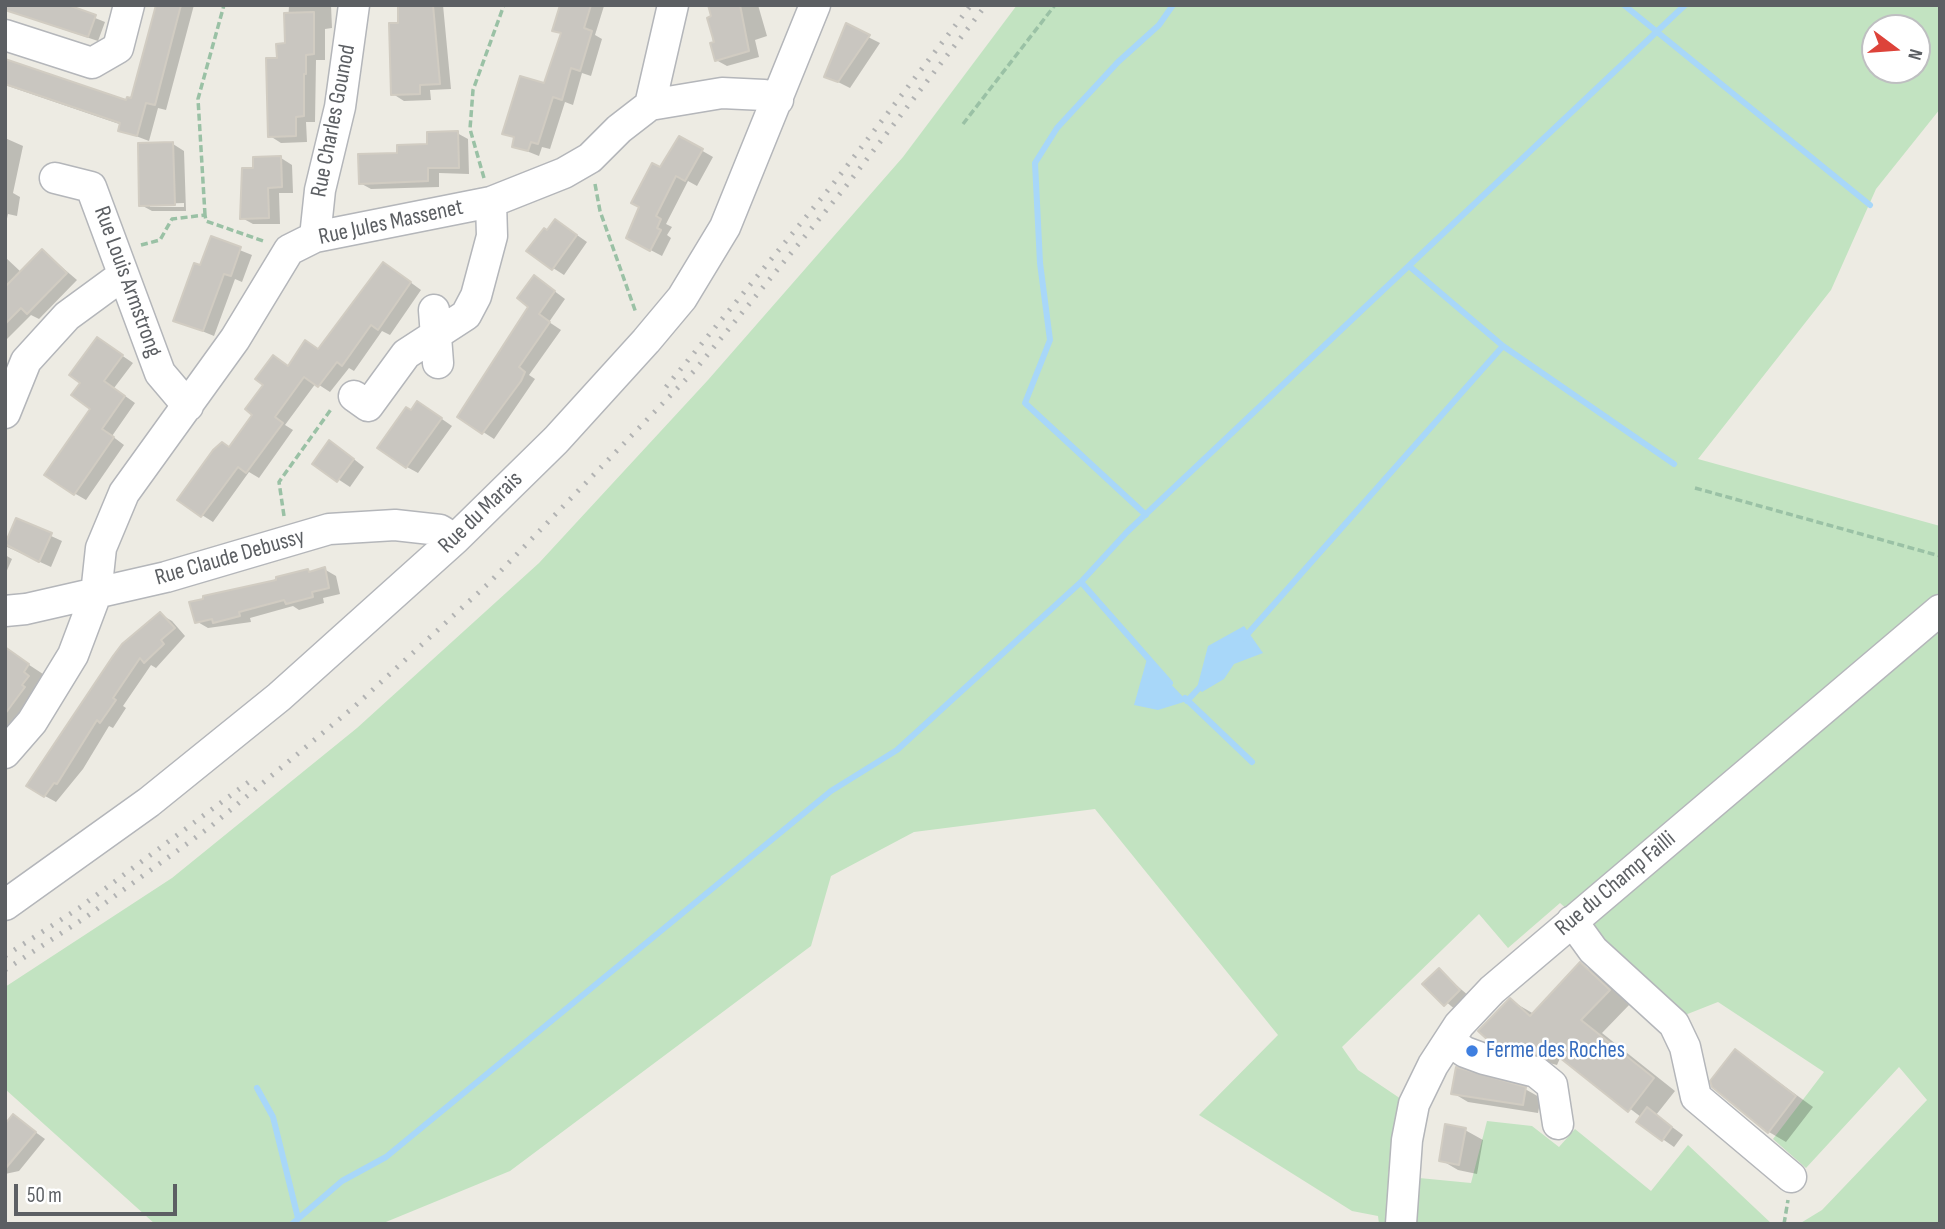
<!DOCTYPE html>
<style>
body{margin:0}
#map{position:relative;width:1945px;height:1229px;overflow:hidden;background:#edebe3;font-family:"Sofia Sans Condensed",sans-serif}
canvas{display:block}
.frame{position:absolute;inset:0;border:7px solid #5c5f63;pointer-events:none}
.north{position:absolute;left:1861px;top:14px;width:70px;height:70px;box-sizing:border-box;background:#fff;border:2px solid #bebfc1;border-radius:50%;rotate:106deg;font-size:19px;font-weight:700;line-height:28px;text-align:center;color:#5c5f63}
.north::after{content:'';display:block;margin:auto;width:24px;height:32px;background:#dd433a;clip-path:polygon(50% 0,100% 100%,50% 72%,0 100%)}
.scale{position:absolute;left:14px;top:1184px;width:163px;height:32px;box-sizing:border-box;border:4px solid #5c5f63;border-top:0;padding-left:9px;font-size:21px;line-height:24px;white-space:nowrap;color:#5c5f63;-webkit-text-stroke:5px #fff;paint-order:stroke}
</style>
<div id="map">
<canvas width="1945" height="1229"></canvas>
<div class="frame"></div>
<div class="north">N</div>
<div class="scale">50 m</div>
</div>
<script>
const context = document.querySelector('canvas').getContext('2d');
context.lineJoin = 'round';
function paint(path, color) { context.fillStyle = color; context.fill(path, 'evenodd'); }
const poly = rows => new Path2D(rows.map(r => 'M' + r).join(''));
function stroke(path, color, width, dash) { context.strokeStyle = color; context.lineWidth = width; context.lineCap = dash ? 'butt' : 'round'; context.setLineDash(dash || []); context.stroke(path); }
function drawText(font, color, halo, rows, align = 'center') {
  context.font = font + ' "Sofia Sans Condensed",sans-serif'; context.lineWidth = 5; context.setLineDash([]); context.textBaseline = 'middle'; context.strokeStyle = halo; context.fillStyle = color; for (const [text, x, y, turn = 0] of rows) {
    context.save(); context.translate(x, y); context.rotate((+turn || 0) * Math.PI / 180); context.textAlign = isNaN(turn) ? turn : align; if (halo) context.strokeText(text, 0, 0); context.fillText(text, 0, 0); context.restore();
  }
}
const green = poly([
 [1017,5,1940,5,1940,109,1876,189,1831,290,1698,459,1940,526,1940,1224,1799,1224,1822,1210,1927,1100,1899,1067,1806,1168,1773,1139,1824,1072,1718,1002,1685,1015,1560,903,1508,948,1479,914,1342,1047,1358,1070,1404,1101,1388,1175,1471,1183,1487,1121,1532,1126,1559,1147,1575,1129,1651,1191,1688,1145,1772,1224,1379,1224,1378,1216,1352,1211,1199,1115,1278,1035,1095,809,914,832,831,876,811,946,510,1171,381,1224,155,1224,5,1089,5,987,172,878,357,728,539,563,708,380,903,157],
 [1875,28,1917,28,1917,70,1875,70]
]);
const water = poly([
 [1244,626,1263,653,1234,664,1224,679,1202,692,1197,688,1208,646],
 [1147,659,1187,701,1158,710,1134,705]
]);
const shadow = poly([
 [63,5,105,22,98,41,5,10],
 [158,5,194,5,166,110,158,108,149,141,120,130,122,125,5,85,5,61,127,102,133,100],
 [289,5,331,5,332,28,325,29,325,60,316,60,315,122,306,122,307,142,281,143,270,136,278,60,287,45],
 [399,5,443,5,451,89,430,90,431,100,404,101,393,94],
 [562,5,604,6,595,35,602,39,591,76,582,73,573,105,565,102,550,149,542,147,539,156,514,146,516,139,505,133,546,85,562,34,554,30],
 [710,5,758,5,767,36,755,40,759,57,727,66,716,60,709,19,713,17],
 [846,26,880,43,850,88,826,76],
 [457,133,468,139,469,174,439,173,439,187,371,189,360,183,399,155],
 [5,138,23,146,13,193,20,197,17,216,8,214,5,228],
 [680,138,713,157,697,186,688,181,666,224,672,227,667,235,671,238,662,256,639,244,660,169],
 [173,144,184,151,186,211,152,211,141,205],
 [184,203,184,207,150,207,150,204],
 [281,158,292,165,293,193,279,193,280,224,253,224,242,218,255,170],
 [567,228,587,242,564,275,553,268,548,232],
 [212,239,252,255,242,282,235,279,214,336,175,320],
 [43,251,77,280,39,319,31,315,5,341,5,257,22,273],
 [395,271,421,290,390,335,382,331,354,371,349,368,330,392,316,383,285,425,293,430,259,478,249,472,213,522,202,515,230,449,254,415,273,357,289,367,319,350],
 [545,284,565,299,549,322,561,330,529,375,535,379,494,439,460,417],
 [108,346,133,363,114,388,135,403,112,436,124,445,86,500,74,493,93,408,82,383],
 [429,410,452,426,418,473,407,467],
 [341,449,364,467,350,487,315,464],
 [16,520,62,541,51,567,5,546],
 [5,555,12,559,5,575],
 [324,569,336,576,340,594,323,598,324,603,299,610,293,606,250,618,251,622,208,628,196,621,239,591,289,575],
 [160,614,172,621,185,636,156,668,151,665,123,706,126,708,113,728,109,726,83,769,56,802,45,796],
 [14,655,46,676,5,739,5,668],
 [1580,964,1602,976,1631,1003,1602,1033,1675,1091,1656,1115,1683,1135,1674,1147,1638,1122,1641,1117,1561,1056,1557,1065,1514,1054,1491,1041,1510,1000,1534,1014],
 [1439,970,1470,997,1457,1011,1425,984],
 [1736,1051,1813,1107,1786,1142,1769,1132,1713,1086],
 [1525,1089,1541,1098,1538,1113,1468,1102,1453,1093],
 [13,1116,45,1139,19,1171,5,1174,5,1126],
 [1465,1130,1483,1140,1477,1174,1458,1170,1441,1160]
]);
const stream = poly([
 [1624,5,1870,205],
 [1409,266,1503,346,1674,464],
 [1146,515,1025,403,1050,340,1040,263,1035,163,1057,128,1118,62,1159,25,1173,5],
 [1081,582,1170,683],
 [1244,638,1503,346],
 [1185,698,1252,762],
 [1187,701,1202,685],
 [257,1088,273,1117,298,1218],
 [292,1224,342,1181,386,1157,831,791,897,750,1081,582,1127,532,1685,5]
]);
const building = poly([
 [5,5,68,5,96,15,88,37,5,10,5,5],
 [156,5,181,5,155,105,146,103,137,136,118,131,120,123,5,84,5,59,126,100,127,97,131,98,156,5],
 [398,5,433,5,440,84,420,85,420,94,391,95,389,23,398,23,398,5],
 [560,5,591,5,584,28,592,31,580,71,571,68,562,100,553,97,538,144,531,142,528,151,512,147,514,137,502,134,520,76,544,83,561,33,552,31,560,5],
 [708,5,740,5,749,51,715,61,710,43,714,42,707,18,711,16,708,5],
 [314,12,314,54,306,55,306,74,304,74,304,116,296,117,296,136,268,137,266,58,277,58,276,44,285,43,284,13,314,12],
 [846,23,870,35,838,82,824,77,846,23],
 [458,131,459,168,428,168,428,181,359,184,358,154,397,153,397,145,427,144,427,132,458,131],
 [679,136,703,149,685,181,676,176,656,216,661,219,657,228,661,230,650,251,626,238,639,207,631,203,652,163,660,167,679,136],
 [173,142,175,205,139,206,138,143,173,142],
 [281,156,282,187,268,188,269,218,240,219,242,168,253,168,253,157,281,156],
 [555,219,577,235,552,270,526,251,544,228,547,230,555,219],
 [211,236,241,247,231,276,224,274,203,331,173,321,194,263,200,265,211,236],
 [42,249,67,273,27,314,21,308,5,324,5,287,42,249],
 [383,262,411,282,378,330,371,325,342,366,337,362,318,387,304,377,275,417,283,423,246,473,238,467,201,517,177,500,213,450,222,442,229,447,252,415,245,409,263,385,255,379,273,355,288,366,305,340,318,349,383,262],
 [534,275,555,291,539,314,550,322,519,367,525,372,521,381,482,434,457,417,528,307,517,298,534,275],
 [97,337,123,355,104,381,125,396,102,429,114,437,74,495,44,475,90,409,71,395,80,383,69,375,97,337],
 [417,401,442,418,406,468,377,448,406,407,411,410,417,401],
 [329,440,354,459,337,482,312,464,329,440],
 [16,518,52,533,39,562,5,544,16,518],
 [325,567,329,588,312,592,313,597,286,604,284,600,239,612,240,616,213,623,212,619,195,623,189,602,203,599,203,596,276,580,276,577,308,569,309,572,325,567],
 [160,612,175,628,161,640,164,644,144,663,140,658,113,698,116,700,100,723,97,720,57,784,54,783,44,797,26,786,113,656,122,644,160,612],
 [5,647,29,664,24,672,29,676,22,685,25,687,5,714,5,647],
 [1580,962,1610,990,1581,1020,1654,1078,1628,1112,1540,1042,1535,1054,1490,1042,1478,1031,1510,998,1530,1016,1580,962],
 [1439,968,1460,990,1444,1006,1422,984,1439,968],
 [1735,1049,1796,1096,1768,1133,1712,1087,1710,1081,1735,1049],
 [1456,1067,1526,1087,1523,1105,1451,1094,1456,1067],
 [1647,1107,1672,1127,1662,1141,1636,1122,1647,1107],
 [13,1114,36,1132,5,1169,5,1124,13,1114],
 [1445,1124,1466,1128,1459,1165,1439,1161,1445,1124]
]);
const path = poly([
 [963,124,1055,5],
 [484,178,470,129,473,90,504,5],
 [595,184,600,211,636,313],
 [205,215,198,99,224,5],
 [141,245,160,240,172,219,205,215,206,221,266,242],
 [1695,488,1940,556],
 [284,516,279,482,332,408],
 [1784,1224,1788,1200]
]);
const minor = poly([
 [5,35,92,63,118,48,129,5],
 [650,105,673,5],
 [55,178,91,187,160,373,188,406],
 [315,237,320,190,340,107,354,5],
 [434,310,438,363],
 [354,396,368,406,406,354,466,315,476,296,492,236,491,202],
 [5,413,26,361,67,316,123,275],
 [5,611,26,609,166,577,329,529,395,525,440,530,455,539],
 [5,753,32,722,73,655,96,594,101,548,124,493,235,339,289,250,315,237,491,202,564,173,590,158,619,129,650,105,722,93,764,95,778,100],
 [5,905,149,802,279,697,455,539,556,440,646,341,682,298,725,227,815,5],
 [1572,921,1593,950,1674,1024,1685,1047,1696,1097,1791,1177],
 [1449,1041,1465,1052,1484,1059,1536,1072,1552,1085,1558,1124],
 [1401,1224,1407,1140,1414,1104,1433,1065,1459,1025,1492,990,1940,610]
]);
const rail = poly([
 [666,387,833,184,971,5],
 [5,956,79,908,250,781],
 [5,970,86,917,210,827,355,706,490,582,695,370,843,190,986,5]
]);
const markers = [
 [1472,1051,7,"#3f7fe0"]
];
const streetNames = [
 ["Rue Charles Gounod",334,121,-79],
 ["Rue Jules Massenet",391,223,-12],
 ["Rue Louis Armstrong",127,282,70],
 ["Rue du Marais",481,513,-44],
 ["Rue Claude Debussy",230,558,-16],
 ["Rue du Champ Failli",1616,884,-40]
];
const shopNames = [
 ["Ferme des Roches",1486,1051]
];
paint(green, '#c2e3c1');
paint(water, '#a8d7f9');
paint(shadow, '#0003');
stroke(stream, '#a8d7f9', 6);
paint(building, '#c9c6c0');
stroke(building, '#d1ccc2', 2);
stroke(minor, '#b4b6ba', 33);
stroke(path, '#9ac1a5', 3.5, [7, 3.5]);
stroke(minor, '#fff', 30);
stroke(rail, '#b2b3b3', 5, [2, 9]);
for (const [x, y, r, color] of markers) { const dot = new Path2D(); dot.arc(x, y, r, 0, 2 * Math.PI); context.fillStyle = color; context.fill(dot); stroke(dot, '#fff', 2.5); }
drawText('23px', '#5c5f63', '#fff', streetNames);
drawText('23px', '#366cbe', '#fff', shopNames, 'left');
</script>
